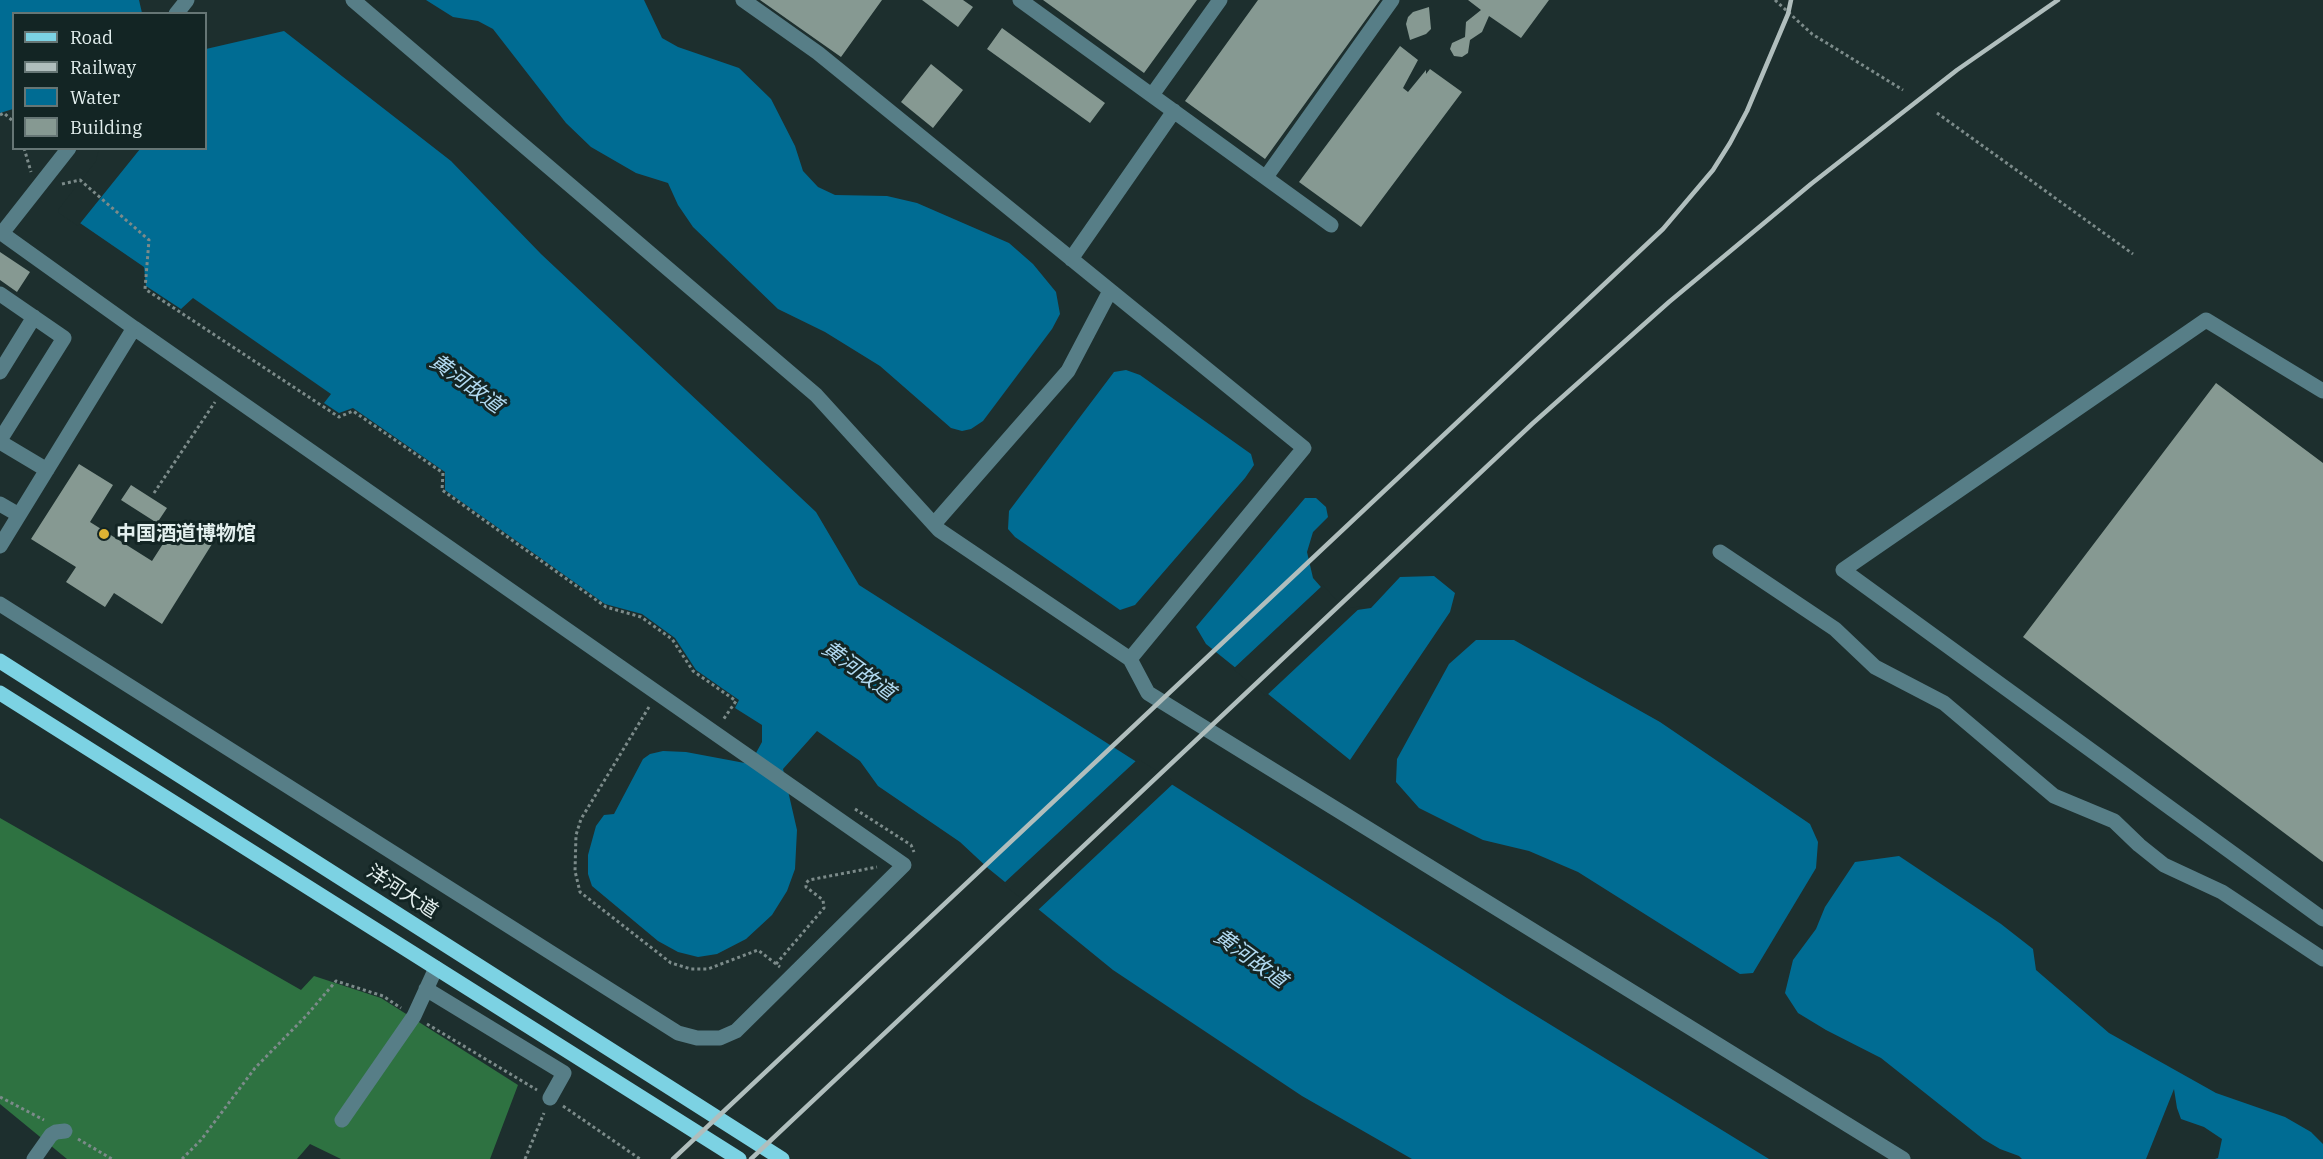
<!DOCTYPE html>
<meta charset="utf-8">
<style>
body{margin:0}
#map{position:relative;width:2323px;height:1159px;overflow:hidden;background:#1d2f2e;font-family:"IBM Plex Serif",serif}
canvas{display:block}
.legend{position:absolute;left:12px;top:12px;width:195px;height:138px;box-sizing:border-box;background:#132524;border:2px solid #667675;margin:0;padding:8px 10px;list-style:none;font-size:18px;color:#e3efee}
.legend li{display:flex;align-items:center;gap:12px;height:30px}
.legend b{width:30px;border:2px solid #667675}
</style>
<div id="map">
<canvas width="2323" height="1159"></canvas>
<ul class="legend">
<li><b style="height:8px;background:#7cd2e3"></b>Road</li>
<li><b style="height:8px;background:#b0bebd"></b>Railway</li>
<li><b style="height:16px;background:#006c93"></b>Water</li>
<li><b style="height:16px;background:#869992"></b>Building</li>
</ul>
</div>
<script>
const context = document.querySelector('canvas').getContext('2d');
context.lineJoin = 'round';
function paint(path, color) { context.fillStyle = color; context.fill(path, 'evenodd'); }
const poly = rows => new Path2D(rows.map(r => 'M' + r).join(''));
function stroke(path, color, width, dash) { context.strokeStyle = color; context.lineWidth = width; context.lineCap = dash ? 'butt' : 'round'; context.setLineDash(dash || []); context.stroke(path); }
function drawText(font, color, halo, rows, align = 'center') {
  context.font = font + ' "IBM Plex Serif","Noto Sans SC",serif'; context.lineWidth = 6; context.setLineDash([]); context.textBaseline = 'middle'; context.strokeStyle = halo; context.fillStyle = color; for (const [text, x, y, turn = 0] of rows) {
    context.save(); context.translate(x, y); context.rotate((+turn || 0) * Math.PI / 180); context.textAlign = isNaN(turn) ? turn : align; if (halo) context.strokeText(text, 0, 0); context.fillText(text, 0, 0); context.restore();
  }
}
const forest = poly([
 [0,818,301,990,314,976,381,998,518,1085,490,1159,341,1159,310,1144,297,1159,67,1159,0,1104]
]);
const water = poly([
 [0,0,139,0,142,13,14,14,13,109,0,113],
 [426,0,644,0,662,38,678,47,739,68,771,99,795,146,803,171,818,187,835,195,887,196,917,203,1009,243,1033,264,1056,292,1060,314,1052,329,983,421,971,429,962,431,951,428,880,366,825,332,778,309,693,227,678,205,668,183,636,173,591,147,566,123,493,29,478,21,453,17],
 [284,31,451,161,541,254,816,512,859,585,1507,998,1769,1159,1412,1159,1302,1096,1113,970,989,869,960,842,878,786,860,761,817,731,783,769,797,830,795,869,787,891,772,915,746,939,717,954,698,957,678,952,658,941,592,886,588,874,588,855,596,826,604,815,614,814,643,759,650,754,663,751,686,752,750,764,762,742,762,725,735,708,739,700,696,670,675,638,642,614,605,604,445,490,445,472,353,408,339,413,324,403,331,394,193,298,181,309,146,286,144,267,61,210,98,162,102,149,206,148,206,49],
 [1126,370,1140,375,1251,454,1254,465,1245,478,1135,605,1120,610,1015,537,1008,529,1009,511,1114,372],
 [1305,498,1316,498,1326,507,1328,517,1313,532,1307,552,1313,578,1343,612,1371,608,1400,577,1434,576,1455,593,1450,612,1350,760,1206,644,1196,627],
 [1476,640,1514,640,1660,722,1810,824,1818,842,1816,868,1753,973,1740,974,1578,872,1529,851,1483,840,1419,808,1396,782,1397,759,1449,664],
 [1899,856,2001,924,2033,949,2036,970,2109,1033,2216,1093,2285,1117,2311,1132,2323,1144,2323,1159,2215,1159,2218,1158,2222,1139,2204,1127,2181,1119,2177,1108,2174,1089,2146,1159,2022,1159,2019,1156,2000,1149,1983,1139,1881,1058,1826,1030,1798,1013,1785,993,1793,960,1816,929,1825,907,1855,862]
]);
const pier = poly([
 [99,148,140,149,78,226,59,213,58,210,96,161],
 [1323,585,1344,609,1362,606,1266,696,1233,669],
 [1138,759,1175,782,1037,911,1003,884]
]);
const building = poly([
 [760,0,882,0,841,57],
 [922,0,963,0,973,7,958,27],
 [1043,0,1197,0,1144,73],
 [1258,0,1380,0,1265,159,1185,101],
 [1468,0,1549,0,1521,38,1489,16,1482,32,1470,40,1468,53,1462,57,1454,56,1450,49,1452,43,1465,37,1466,22,1481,10],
 [1429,7,1431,29,1426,34,1410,40,1406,24,1408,17,1413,12],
 [1002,28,1105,103,1090,123,987,49],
 [1400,46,1418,60,1403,88,1408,92,1426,70,1426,74,1430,69,1462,92,1361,227,1299,182],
 [931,64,963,90,933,128,901,102],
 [0,252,30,272,17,292,0,280],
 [2216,383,2323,463,2323,862,2023,637],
 [79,464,113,485,90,522,152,561,177,522,212,544,162,624,114,593,105,607,66,582,76,567,31,539],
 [131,485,167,508,157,523,121,500]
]);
const path = poly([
 [1775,0,1812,34,1903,90],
 [1937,113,2133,254],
 [0,115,4,113,14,122],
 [24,148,31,172],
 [62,184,80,180,149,240,145,289,339,417,353,411,443,473,442,490,488,523,606,607,641,617,672,639,693,671,736,701,723,720],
 [154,493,215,402],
 [649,707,581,819,576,835,575,871,580,892,671,963,691,969,708,969,758,950,780,967],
 [855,809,911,845,914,852],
 [776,964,824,908,823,900,806,887,806,883,809,880,877,867],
 [427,1024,537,1090],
 [0,1097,44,1120],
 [563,1106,640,1159],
 [78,1139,112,1159],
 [182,1159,201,1140,255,1068,306,1016,336,981,383,996,401,1008],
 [525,1159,544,1113]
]);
const minor = poly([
 [353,0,816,395,939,530,1130,659,1148,693,1903,1159],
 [743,0,818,53,1304,448,1130,659],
 [1020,0,1331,225],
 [176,14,187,0],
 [1152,95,1220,0],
 [1266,177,1392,0],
 [0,232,134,328,0,546],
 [2,233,69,148],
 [1071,259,1174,111],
 [0,294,64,338,0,440],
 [0,372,34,317],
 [2323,391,2206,320,1843,570,2323,919],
 [0,442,47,470],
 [0,504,19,515],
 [934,524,1068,371,1110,291],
 [1720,552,1835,629,1875,667,1944,703,2054,796,2114,821,2139,845,2164,865,2222,892,2323,959],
 [0,604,678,1033,697,1038,720,1038,736,1031,904,865,134,328],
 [426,989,564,1073,550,1098],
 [342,1120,414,1016,436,968],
 [34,1159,51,1135,56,1132,65,1131]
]);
const major = poly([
 [0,661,782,1159],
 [0,693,739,1159]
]);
const rail = poly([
 [673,1159,1663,229,1713,170,1730,143,1747,111,1788,14,1791,0],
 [751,1159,1532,424,1669,302,1811,184,1957,70,2058,0]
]);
const markers = [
 [104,534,6,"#ddb233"]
];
const poiNames = [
 ["中国酒道博物馆",116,534]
];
const streetNames = [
 ["洋河大道",402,892,33]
];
const waterNames = [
 ["黄河故道",466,384,36],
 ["黄河故道",858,671,36],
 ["黄河故道",1250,959,36]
];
paint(forest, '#2e7241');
paint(water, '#006c93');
paint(pier, '#1d2f2e');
paint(building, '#869992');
stroke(path, '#7c8b8a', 3, [3, 3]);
stroke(minor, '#577e87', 15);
stroke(major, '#7cd2e3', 15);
stroke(rail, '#b0bebd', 4.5);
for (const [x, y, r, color] of markers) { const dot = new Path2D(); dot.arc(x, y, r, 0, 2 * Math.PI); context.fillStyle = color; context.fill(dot); stroke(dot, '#132524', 2); }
drawText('bold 20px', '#e3efee', '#132524', poiNames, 'left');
drawText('20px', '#e3efee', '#132524', streetNames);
drawText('italic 21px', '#b2daf1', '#132524', waterNames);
</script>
